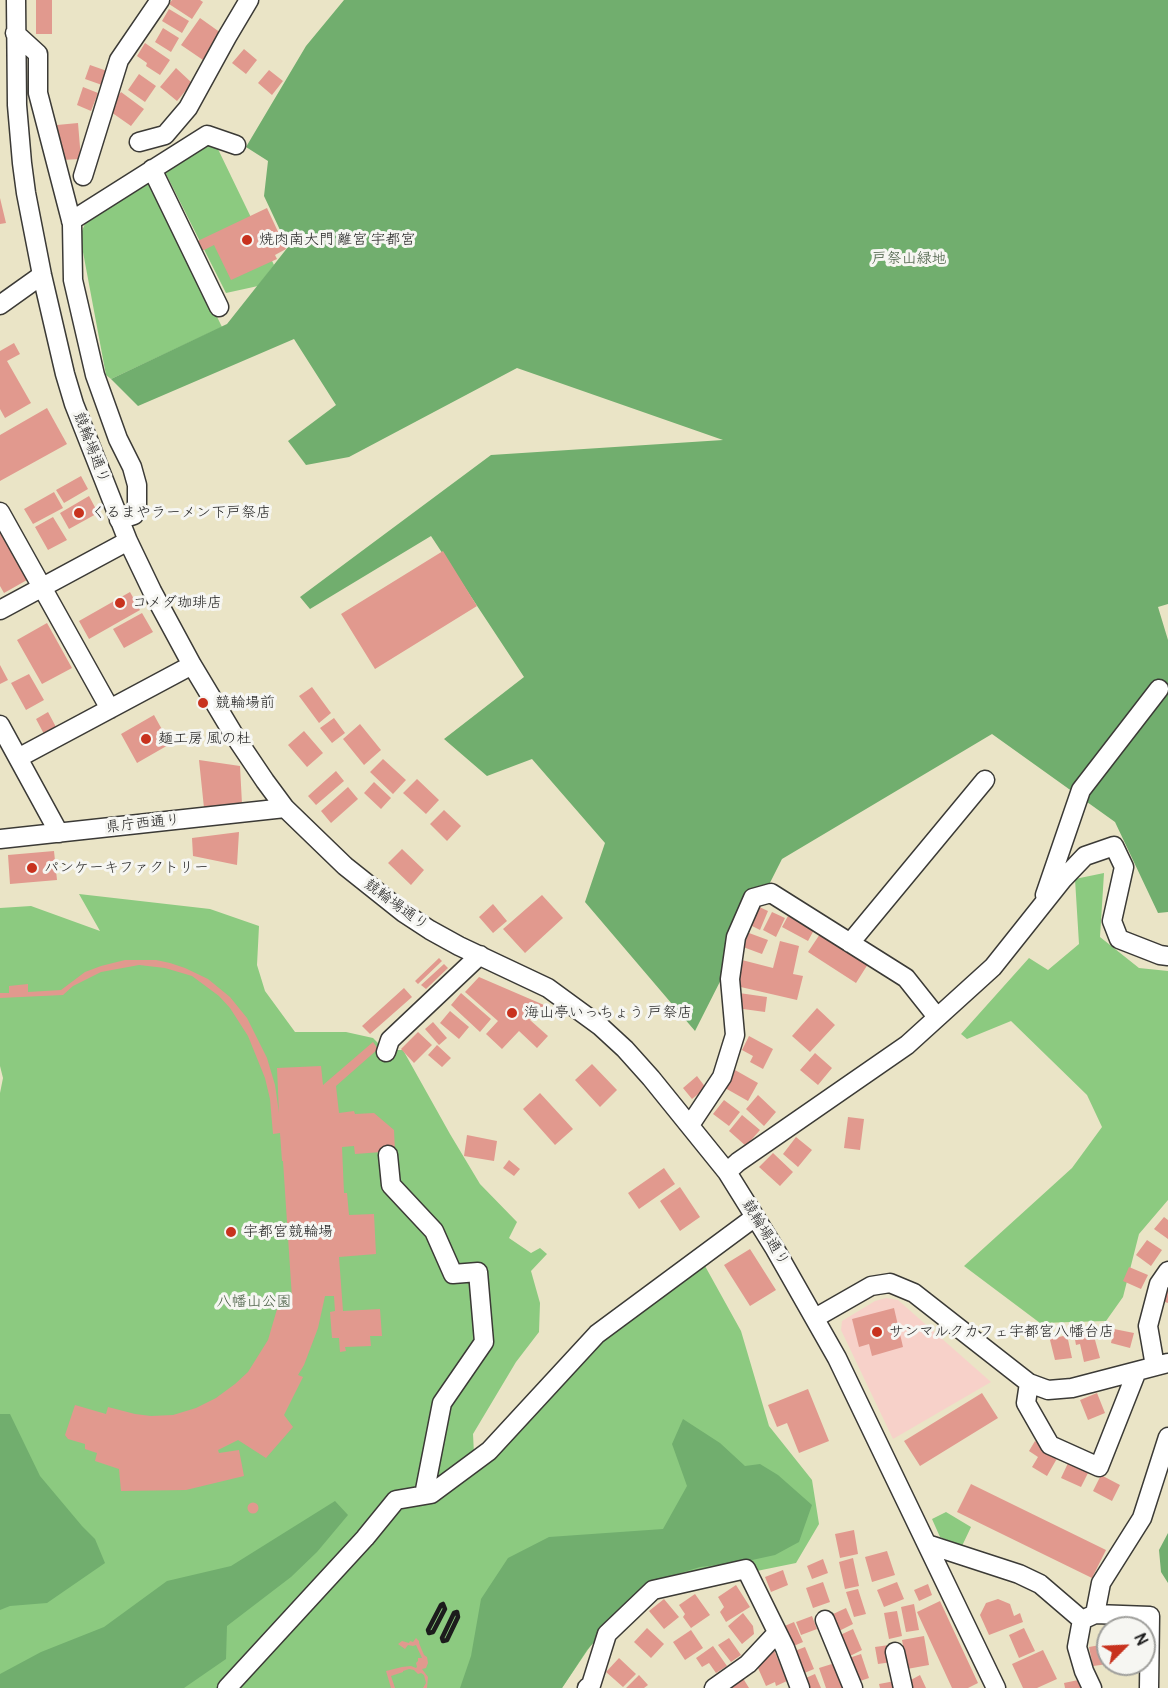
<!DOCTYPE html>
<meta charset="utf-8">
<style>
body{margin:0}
#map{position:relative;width:1168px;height:1688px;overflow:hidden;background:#eae4c6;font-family:Pangolin,sans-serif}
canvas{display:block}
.north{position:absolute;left:1096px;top:1616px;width:60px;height:60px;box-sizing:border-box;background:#f6f6f2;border:2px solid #9f9f9c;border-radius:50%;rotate:66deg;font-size:16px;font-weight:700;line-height:24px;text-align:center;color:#1c1c1c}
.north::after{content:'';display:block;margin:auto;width:21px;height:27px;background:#c8321e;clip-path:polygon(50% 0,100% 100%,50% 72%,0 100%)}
</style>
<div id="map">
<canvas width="1168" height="1688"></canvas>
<div class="north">N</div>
</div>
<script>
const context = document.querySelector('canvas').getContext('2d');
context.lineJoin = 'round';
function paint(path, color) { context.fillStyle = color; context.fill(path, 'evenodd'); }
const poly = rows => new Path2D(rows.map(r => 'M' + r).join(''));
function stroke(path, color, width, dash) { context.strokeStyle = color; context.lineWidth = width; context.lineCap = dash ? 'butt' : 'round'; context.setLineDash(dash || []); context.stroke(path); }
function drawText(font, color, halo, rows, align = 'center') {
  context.font = font + ' Pangolin,"Klee One",sans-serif'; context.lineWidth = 6; context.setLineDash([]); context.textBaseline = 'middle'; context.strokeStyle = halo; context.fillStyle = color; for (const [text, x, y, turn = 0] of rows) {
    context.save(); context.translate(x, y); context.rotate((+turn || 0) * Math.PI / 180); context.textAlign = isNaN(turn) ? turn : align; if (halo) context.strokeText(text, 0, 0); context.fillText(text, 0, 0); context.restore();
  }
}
const built = poly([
 [886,1298,898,1300,991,1382,893,1439,841,1330,842,1321,875,1301]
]);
const green = poly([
 [209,140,216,145,274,265,258,286,226,293,165,172,166,166],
 [148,181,174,229,222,327,111,379,106,375,80,236,86,221],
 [1104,873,1100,937,1139,968,1168,971,1168,1200,1139,1234,1123,1297,1106,1321,1040,1323,964,1266,1072,1168,1102,1127,1087,1095,1011,1021,967,1039,961,1034,1029,958,1048,970,1079,944,1075,879],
 [79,894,210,909,259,926,257,965,265,991,295,1032,346,1032,373,1038,385,1050,403,1050,450,1134,480,1184,517,1222,509,1238,531,1253,540,1248,547,1254,531,1271,540,1303,539,1332,516,1362,473,1434,474,1454,482,1467,596,1339,705,1266,741,1331,769,1426,812,1480,819,1524,796,1563,683,1586,612,1614,562,1688,0,1688,0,1093,3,1078,0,1066,0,908,31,906,100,931],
 [946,1512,971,1527,962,1546,940,1537,932,1519]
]);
const forest = poly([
 [344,0,1168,0,1168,604,1158,607,1168,640,1168,912,1158,913,1115,822,992,734,782,859,695,1031,585,902,605,843,532,759,487,776,444,739,524,677,431,536,310,609,300,597,491,455,723,440,517,368,349,457,306,465,288,441,336,405,294,339,138,406,111,379,227,324,288,247,264,196,268,161,246,147,306,46],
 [0,1414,10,1414,40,1476,82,1526,95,1539,105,1563,47,1603,10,1606,0,1610],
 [683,1419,720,1443,745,1466,760,1464,778,1475,812,1505,799,1542,775,1555,743,1562,700,1567,648,1583,587,1650,562,1688,460,1688,471,1656,481,1599,508,1558,549,1537,663,1529,687,1486,672,1444],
 [335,1501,348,1515,317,1552,291,1577,227,1626,226,1659,184,1688,0,1688,0,1674,41,1652,104,1627,167,1581,231,1566],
 [1168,1533,1168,1583,1161,1572,1159,1550]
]);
const building = poly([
 [36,0,52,0,52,34,36,34],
 [172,0,200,0,203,2,192,19,169,4],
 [169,9,189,21,182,33,162,21],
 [200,18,221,33,203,60,181,45],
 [163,28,179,38,171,52,155,42],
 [145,43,170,60,160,75,146,66,147,63,137,56],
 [244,49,257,60,246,74,232,63],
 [90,65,107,71,102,85,85,79],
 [176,68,192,83,177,101,160,87],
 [269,70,283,81,272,95,258,83],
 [139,74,156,86,145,102,128,90],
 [83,87,98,93,91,111,77,105],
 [121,92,144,109,131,126,111,112,116,105,113,103],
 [78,123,81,159,61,160,57,125],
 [0,198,6,223,0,224],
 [267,208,286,249,275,255,277,259,231,280,214,245,188,258,183,248],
 [14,343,20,354,7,361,31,403,5,418,0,409,0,351],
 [47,408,67,444,0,481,0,435],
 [81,476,88,489,64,503,56,490],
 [54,492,63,508,33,524,24,509],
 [89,496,98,513,69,529,60,513],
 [53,517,67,540,48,550,35,527],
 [0,530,27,580,4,593,0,586],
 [443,551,477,606,375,669,341,614],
 [130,592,140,610,89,639,79,621],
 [142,613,153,632,124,648,113,629],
 [47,623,72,668,42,684,17,640],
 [0,665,8,680,0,684],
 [29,674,44,700,26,710,11,683],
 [312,687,331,713,319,723,299,696],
 [48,712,56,727,44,734,36,719],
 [154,715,170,744,137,763,121,734],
 [334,718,345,733,332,743,320,728],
 [360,724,381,750,364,765,343,739],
 [304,731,323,753,307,767,288,745],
 [383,759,406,780,393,794,370,772],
 [199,760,240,766,242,804,204,808],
 [336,771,344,781,316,805,308,796],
 [417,779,439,800,426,814,403,793],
 [374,782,391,798,381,809,364,793],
 [348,787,358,799,331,823,321,811],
 [444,810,461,826,447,841,430,824],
 [239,832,237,865,193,856,192,838],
 [402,849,424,870,411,885,388,863],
 [54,851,57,880,10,884,8,855],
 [542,895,563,918,525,953,503,929],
 [493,904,507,921,493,933,479,917],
 [755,905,768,911,760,930,746,923],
 [772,912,785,918,776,937,763,930],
 [788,916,814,930,808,941,782,927],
 [749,933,768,940,762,954,743,947],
 [820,934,868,964,856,983,808,952],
 [780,941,799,946,793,974,803,976,797,1000,732,985,738,959,773,968],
 [439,958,442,961,418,984,415,981],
 [125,960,156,960,170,963,185,968,208,979,230,997,247,1018,267,1058,275,1085,279,1113,277,1068,321,1066,323,1085,373,1042,378,1049,336,1086,339,1113,354,1111,355,1114,374,1113,394,1130,395,1151,355,1154,354,1146,342,1147,344,1193,347,1193,349,1215,374,1214,376,1254,339,1257,343,1311,380,1309,382,1336,370,1336,371,1346,345,1347,346,1351,340,1352,339,1338,332,1338,330,1312,335,1311,334,1296,325,1296,318,1328,304,1365,298,1375,303,1377,284,1415,293,1427,266,1458,238,1440,218,1450,219,1453,239,1450,244,1476,186,1490,121,1491,119,1469,95,1461,97,1453,85,1449,85,1444,68,1439,65,1435,75,1405,106,1414,108,1407,135,1414,151,1416,173,1415,196,1408,216,1398,235,1384,248,1372,268,1340,280,1299,292,1298,283,1161,282,1161,280,1133,273,1134,270,1099,265,1078,248,1036,230,1008,219,996,192,976,165,968,139,965,101,972,73,986,63,995,0,998,0,993,9,993,9,986,28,984,28,992,61,990,85,972,101,966],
 [444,964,448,968,426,989,421,985],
 [479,977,544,1005,530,1020,548,1036,537,1048,519,1031,502,1049,486,1034,498,1021,465,992],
 [404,988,412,997,370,1034,362,1026],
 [461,993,491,1019,480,1032,451,1005],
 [739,993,767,997,765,1012,736,1008],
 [817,1008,835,1025,810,1052,792,1036],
 [450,1011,469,1027,459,1039,440,1023],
 [433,1022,447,1038,439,1045,425,1029],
 [418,1032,432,1045,414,1063,401,1049],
 [749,1036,773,1049,763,1069,750,1062,753,1056,742,1050],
 [437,1045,451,1058,442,1067,428,1055],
 [815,1053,832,1068,818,1085,800,1070],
 [592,1064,617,1090,600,1107,575,1080],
 [735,1070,758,1083,748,1101,725,1088],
 [697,1076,706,1088,692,1099,683,1088],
 [540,1093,573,1129,555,1145,523,1109],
 [758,1095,776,1112,764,1126,746,1109],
 [724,1100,740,1112,729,1126,713,1114],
 [742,1115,760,1130,746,1146,729,1131],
 [848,1117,864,1119,860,1150,844,1148],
 [467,1135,497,1141,494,1161,464,1156],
 [796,1137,812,1150,798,1167,783,1154],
 [773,1153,793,1172,780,1186,759,1167],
 [509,1160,520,1169,514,1176,503,1168],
 [664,1168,675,1184,639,1209,628,1193],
 [680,1187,700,1217,680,1231,660,1201],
 [1164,1217,1168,1220,1168,1239,1154,1229],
 [1147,1240,1162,1250,1151,1266,1136,1255],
 [750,1249,776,1290,750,1306,724,1265],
 [1129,1267,1148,1275,1141,1289,1123,1281],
 [1168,1284,1168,1303,1162,1301],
 [894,1308,903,1347,872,1356,869,1344,859,1347,852,1319],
 [1092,1329,1100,1358,1084,1362,1080,1344,1076,1345,1074,1334],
 [1114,1329,1134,1333,1130,1348,1111,1343],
 [1058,1334,1059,1337,1067,1335,1072,1358,1055,1360,1049,1336],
 [808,1389,829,1441,799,1453,787,1423,777,1427,768,1405],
 [982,1393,998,1418,920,1466,904,1441],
 [1097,1393,1105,1413,1088,1420,1080,1400],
 [1035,1441,1059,1455,1047,1476,1032,1467,1038,1457,1029,1451],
 [1069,1461,1089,1471,1081,1487,1061,1478],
 [1101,1475,1120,1485,1112,1501,1093,1491],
 [971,1484,1106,1550,1092,1578,957,1512],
 '247.5 1508a5.5 5.5 0 1 1 11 0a5.5 5.5 0 1 1-11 0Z',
 [854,1530,858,1554,840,1558,835,1534],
 [887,1551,895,1575,872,1582,865,1557],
 [853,1558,859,1586,845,1589,839,1562],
 [823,1559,828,1573,812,1579,807,1566],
 [783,1570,788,1585,771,1592,765,1577],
 [823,1582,830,1602,813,1608,806,1588],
 [897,1582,904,1599,884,1607,877,1590],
 [928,1584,932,1595,919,1601,914,1590],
 [736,1585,750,1607,726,1622,720,1612,724,1607,718,1597],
 [858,1589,866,1614,854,1617,846,1592],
 [695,1594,710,1615,691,1628,683,1617,685,1614,679,1605],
 [664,1599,679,1617,664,1629,649,1611],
 [998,1599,1010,1604,1014,1616,1020,1613,1023,1622,989,1635,980,1615,986,1603],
 [940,1601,978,1683,968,1688,952,1688,917,1612],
 [914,1604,919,1630,906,1632,901,1607],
 [846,1608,853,1624,839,1631,831,1615],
 [897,1611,902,1636,889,1639,884,1613],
 [743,1613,753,1626,754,1634,742,1644,728,1626],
 [812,1616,817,1629,801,1635,796,1622],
 [794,1622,803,1642,789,1648,780,1628],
 [647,1628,664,1644,651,1658,634,1642],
 [1024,1628,1035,1651,1019,1658,1009,1635],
 [853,1629,862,1650,848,1657,838,1636],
 [691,1630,703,1648,685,1660,673,1642],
 [924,1636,929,1665,907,1669,902,1640],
 [416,1638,419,1641,419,1643,424,1655,427,1657,428,1663,426,1668,422,1669,428,1677,427,1688,423,1688,426,1683,424,1675,421,1673,418,1674,414,1670,409,1669,403,1671,403,1672,391,1676,395,1688,391,1688,386,1671,402,1667,411,1666,416,1668,417,1667,416,1663,418,1661,418,1658,422,1658,416,1645,413,1646,408,1645,405,1649,398,1644,402,1641,409,1643,410,1641,413,1642],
 [729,1638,741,1655,731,1662,718,1645],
 [1106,1644,1108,1664,1093,1666,1089,1647],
 [889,1645,892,1662,878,1664,875,1647],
 [713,1646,727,1666,716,1673,709,1663,702,1667,696,1658],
 [805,1647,814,1669,802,1674,792,1652],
 [774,1650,787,1681,776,1686,775,1682,766,1686,754,1659],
 [1043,1650,1057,1679,1037,1688,1023,1688,1012,1664],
 [861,1654,869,1678,854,1683,846,1659],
 [619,1658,636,1674,623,1687,606,1672],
 [835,1663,844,1688,826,1688,819,1668],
 [815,1674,821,1688,805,1688,801,1680],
 [639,1675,648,1685,644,1688,626,1688],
 [741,1675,749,1688,729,1688],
 [920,1675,926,1688,912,1688,909,1681],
 [1083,1679,1085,1688,1065,1688,1064,1683],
 [895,1681,896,1688,880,1688,879,1684]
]);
const minor = poly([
 [16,0,17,105,22,163,26,193,42,275,65,374,74,404,128,541,152,591,192,665,234,735,265,781,285,808,345,866,404,913,430,930,459,946,548,988,600,1026,625,1049,651,1078,727,1172,775,1249,837,1358,996,1688],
 [15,33,38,54,38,93,72,224,73,280,95,375,118,439,132,467,137,485,137,505,134,515,119,520],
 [139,142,165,135,188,108,227,37,249,0],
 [152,169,219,307],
 [83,176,119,60,160,0],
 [71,221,207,135,236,145],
 [0,305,42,275],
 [0,512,110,709],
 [0,610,128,541],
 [0,725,59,833],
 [18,758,192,665],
 [0,839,285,808],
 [1045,895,1081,790,1159,689],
 [850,943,985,780],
 [386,1052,390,1040,480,955],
 [690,1125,722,1077,735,1035,730,979,736,937,753,898,771,893,906,978,937,1017],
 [388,1155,391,1185,434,1231,453,1274,478,1272,484,1342,442,1403,424,1495],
 [727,1172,738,1162,907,1045,993,967,1063,879,1085,856,1114,846,1124,867,1112,921,1119,939,1160,955,1168,956],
 [815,1318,871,1286,890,1283,914,1293,1029,1383,1048,1390,1072,1388,1168,1363],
 [1155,1366,1148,1326,1159,1284,1168,1271],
 [1029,1383,1026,1403,1050,1445,1099,1467,1137,1371],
 [927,1544,1019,1574,1040,1584,1082,1620,1077,1647,1084,1671,1092,1688],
 [1095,1614,1150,1616,1149,1688],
 [825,1620,853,1688],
 [1082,1620,1095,1614,1101,1583,1142,1518,1168,1437],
 [895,1652,903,1688],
 [227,1688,365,1538,396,1500,431,1494,489,1451,597,1334,755,1217],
 [587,1688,591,1685,607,1634,653,1590,746,1569,785,1648,800,1688],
 [714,1688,748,1664,777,1633]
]);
const rail = poly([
 [443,1604,445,1609,433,1632,429,1633,428,1630,441,1605,443,1604],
 [457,1612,458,1617,447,1640,443,1641,442,1638,454,1613,457,1612]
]);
const markers = [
 [247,240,6,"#c8321e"],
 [79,513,6,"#c8321e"],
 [120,603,6,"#c8321e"],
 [203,703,6,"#c8321e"],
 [146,739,6,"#c8321e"],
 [32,868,6,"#c8321e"],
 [512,1013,6,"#c8321e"],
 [231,1232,6,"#c8321e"],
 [877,1332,6,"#c8321e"]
];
const poiNames = [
 ["焼肉南大門 離宮 宇都宮",259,240],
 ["くるまやラーメン下戸祭店",91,513],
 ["コメダ珈琲店",132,603],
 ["競輪場前",215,703],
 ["麺工房 風の杜",158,739],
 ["パンケーキファクトリー",44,868],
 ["海山亭いっちょう 戸祭店",524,1013],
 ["宇都宮競輪場",243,1232],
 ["サンマルクカフェ宇都宮八幡台店",889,1332]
];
const parkNames = [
 ["戸祭山緑地",909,259],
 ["八幡山公園",254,1302]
];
const streetNames = [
 ["競輪場通り",91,448,69],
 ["県庁西通り",143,824,-6],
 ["競輪場通り",396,905,36],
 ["競輪場通り",765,1233,58]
];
paint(built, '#f7d1c9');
paint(green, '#8cca80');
paint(forest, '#71ae6e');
paint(building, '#e1998e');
stroke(minor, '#3b3a36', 21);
stroke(minor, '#fff', 18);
stroke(rail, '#1c1c1c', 4.5);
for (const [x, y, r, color] of markers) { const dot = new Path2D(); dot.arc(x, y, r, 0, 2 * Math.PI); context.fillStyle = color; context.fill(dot); stroke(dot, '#f6f6f2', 2); }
drawText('15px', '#1c1c1c', '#f6f6f2', poiNames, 'left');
drawText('15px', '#43593f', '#f6f6f2', parkNames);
drawText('15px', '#1c1c1c', '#f6f6f2', streetNames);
</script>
